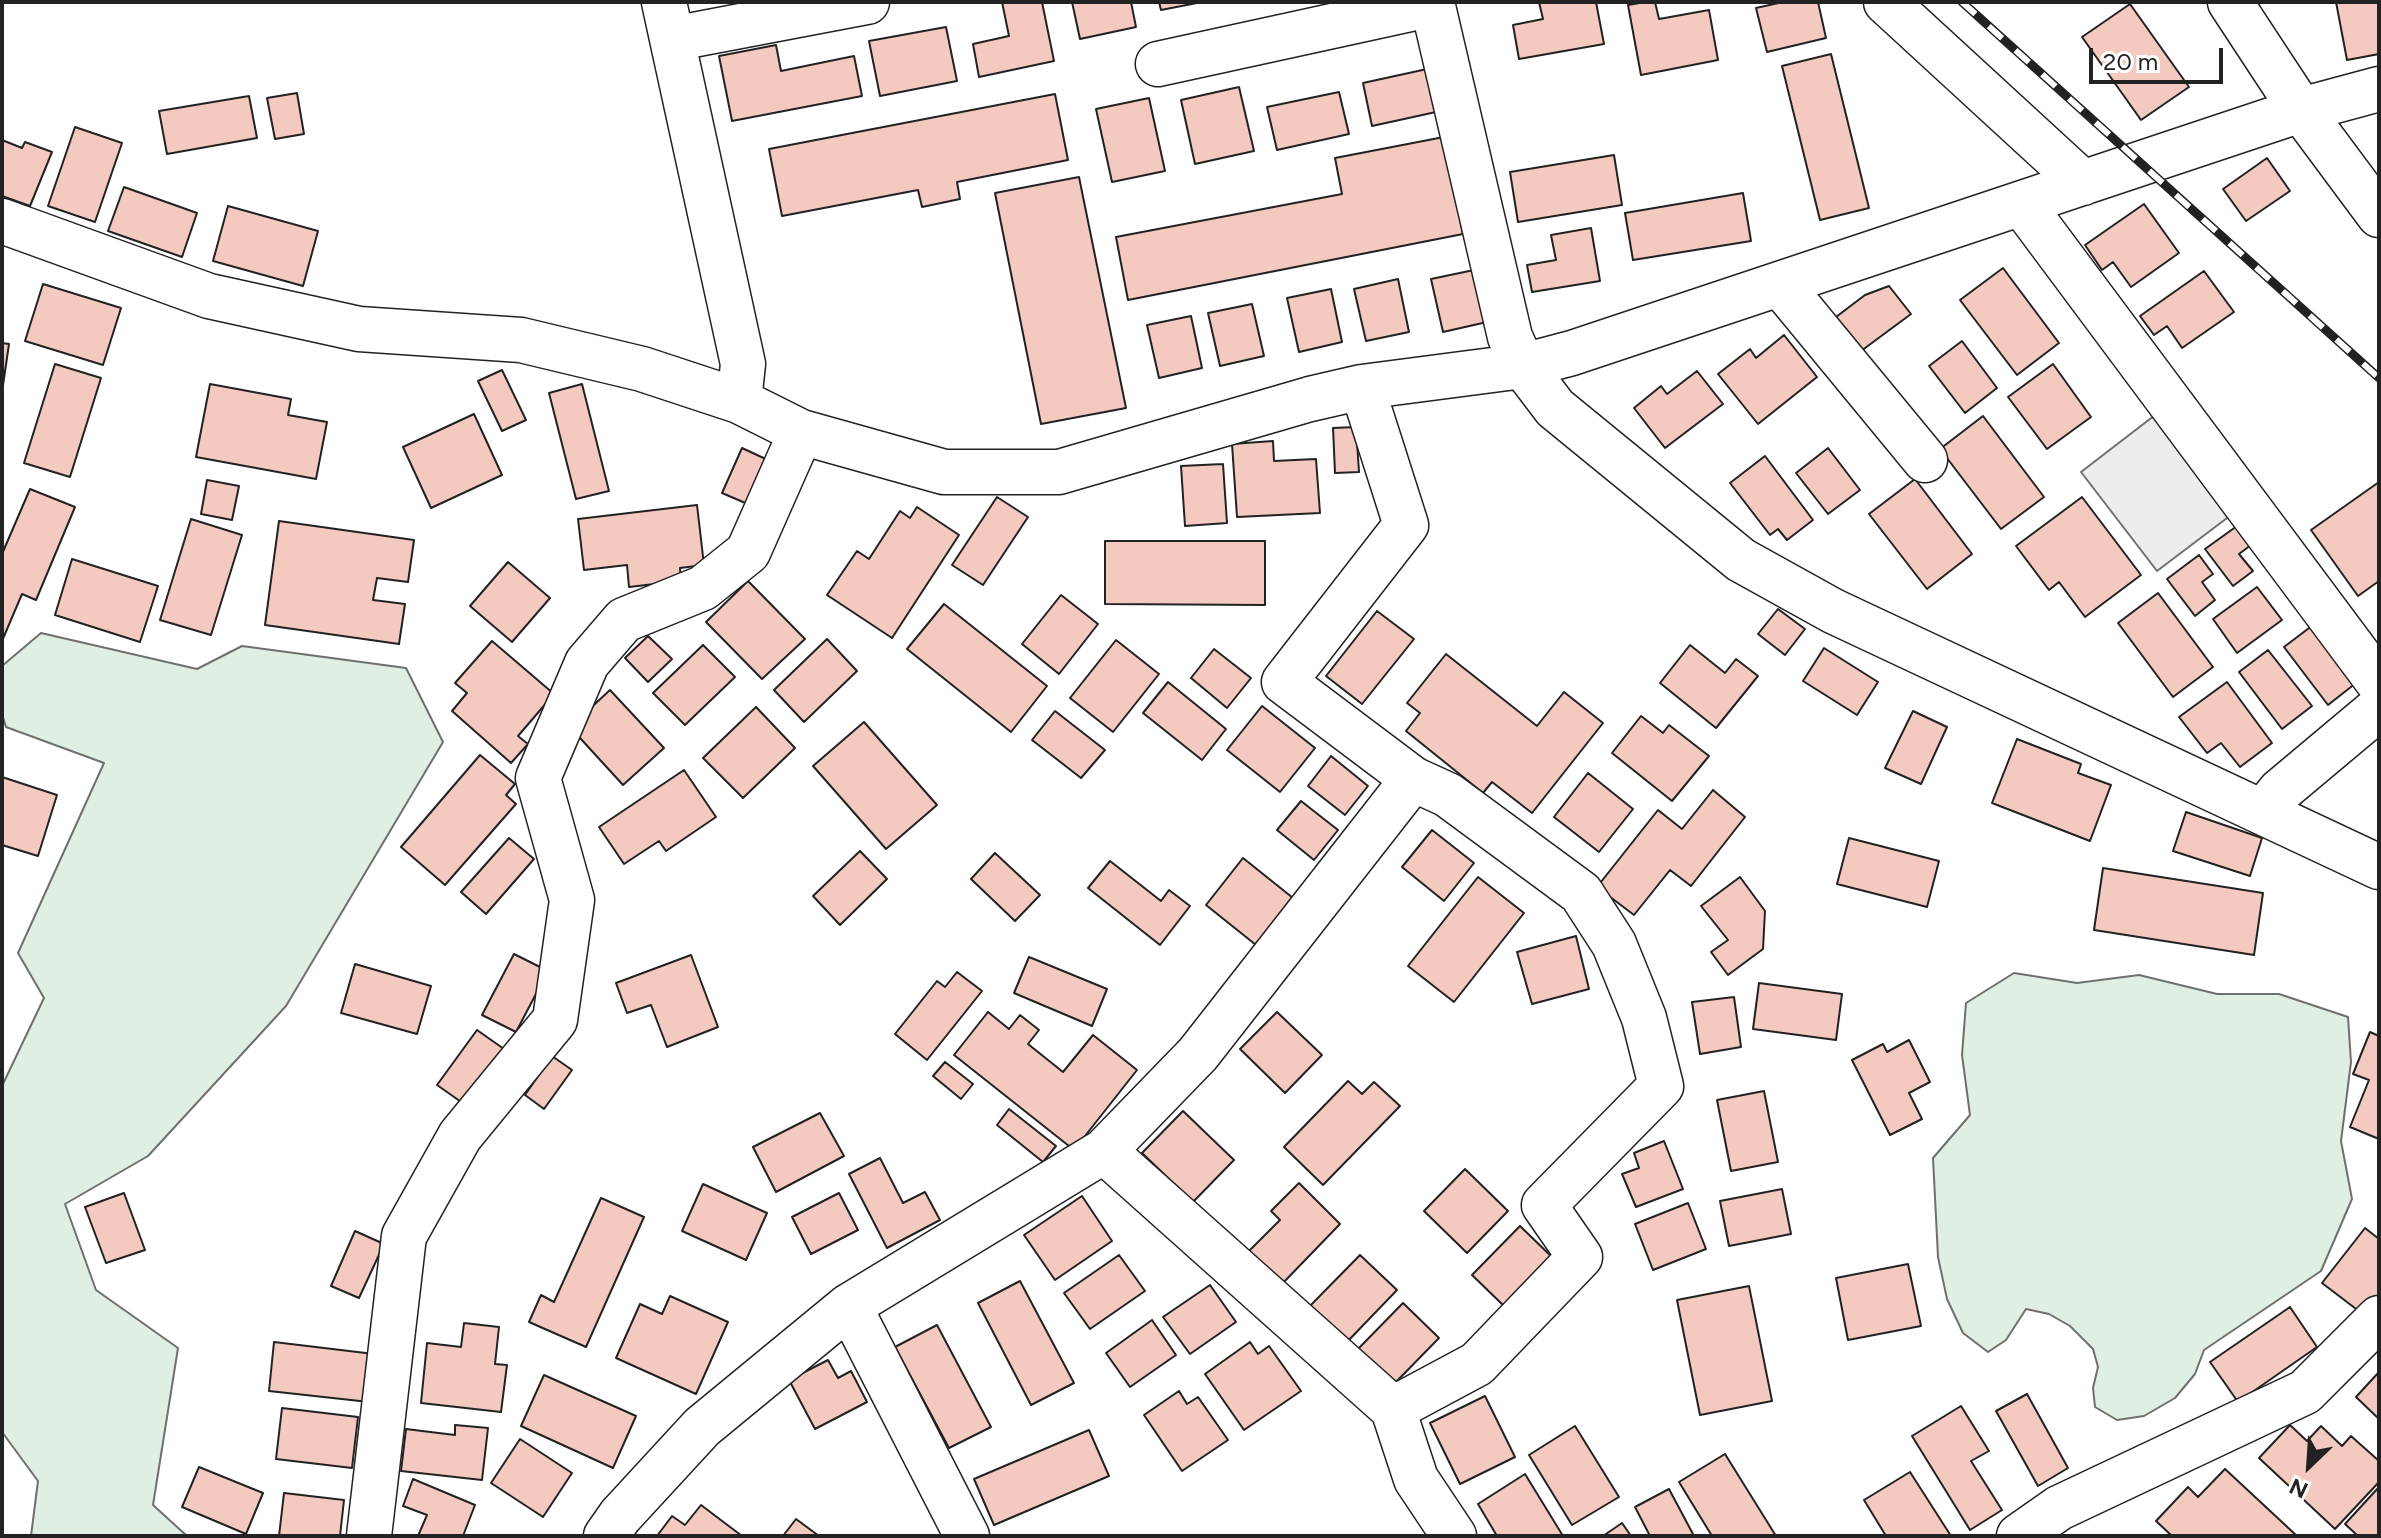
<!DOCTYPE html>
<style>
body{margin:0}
#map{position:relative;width:2381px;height:1538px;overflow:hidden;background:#fff;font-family:Figtree,sans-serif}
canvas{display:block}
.frame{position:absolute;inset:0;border:4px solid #222;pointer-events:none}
.north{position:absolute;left:2269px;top:1426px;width:80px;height:80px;-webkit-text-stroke:6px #fff;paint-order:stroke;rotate:205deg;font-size:22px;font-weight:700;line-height:32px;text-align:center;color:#222}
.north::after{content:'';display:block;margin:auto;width:28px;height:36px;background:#222;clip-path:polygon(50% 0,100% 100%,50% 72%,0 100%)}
.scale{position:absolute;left:2089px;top:48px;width:134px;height:36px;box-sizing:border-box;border:4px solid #222;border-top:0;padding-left:10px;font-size:24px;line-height:28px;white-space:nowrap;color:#222;-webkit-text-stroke:6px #fff;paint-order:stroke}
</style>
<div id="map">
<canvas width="2381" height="1538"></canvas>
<div class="frame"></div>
<div class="north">N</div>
<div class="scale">20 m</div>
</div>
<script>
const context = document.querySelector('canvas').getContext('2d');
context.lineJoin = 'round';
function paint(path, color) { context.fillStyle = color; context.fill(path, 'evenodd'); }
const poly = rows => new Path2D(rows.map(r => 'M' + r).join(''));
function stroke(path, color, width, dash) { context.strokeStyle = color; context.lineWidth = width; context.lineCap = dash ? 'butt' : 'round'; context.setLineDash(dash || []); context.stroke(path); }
const green = poly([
 [41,633,197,669,242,646,406,668,443,742,286,1006,148,1156,65,1204,96,1290,178,1348,153,1505,187,1536,31,1536,38,1481,2,1432,2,1086,44,998,18,953,104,763,6,727,2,714,2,666,41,633],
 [2014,973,2077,983,2139,975,2217,994,2279,994,2348,1017,2351,1062,2341,1141,2352,1199,2321,1271,2204,1350,2195,1374,2175,1398,2144,1416,2117,1420,2095,1407,2093,1388,2098,1367,2093,1349,2070,1326,2049,1314,2026,1309,2006,1340,1988,1352,1963,1333,1947,1299,1938,1257,1933,1158,1970,1115,1962,1055,1966,1003,2014,973]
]);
const parking = poly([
 [2159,412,2235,512,2157,571,2081,472,2159,412]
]);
const building = poly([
 [1002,2,1042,2,1054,61,979,77,973,44,1009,36,1002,2],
 [1072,2,1131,2,1136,27,1080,39,1072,2],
 [1159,2,1202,2,1161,10,1159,2],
 [1539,2,1596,2,1604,44,1519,59,1513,25,1543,19,1539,2],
 [1645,2,1655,2,1659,19,1709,10,1718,60,1641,75,1628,5,1645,2],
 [1783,2,1818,2,1826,38,1767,52,1756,8,1783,2],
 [2336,2,2379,2,2379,54,2347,60,2336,2],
 [2130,4,2189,87,2141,120,2082,37,2130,4],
 [946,27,957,81,880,96,869,41,946,27],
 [776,45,781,71,854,56,862,96,732,121,719,56,776,45],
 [1831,54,1869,208,1820,220,1782,66,1831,54],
 [1427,69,1436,112,1372,126,1363,83,1427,69],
 [1239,87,1254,151,1195,164,1181,100,1239,87],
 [1339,92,1349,134,1277,150,1267,107,1339,92],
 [297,93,304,134,275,139,267,98,297,93],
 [1055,94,1068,160,957,182,960,199,922,207,918,190,782,216,769,149,1055,94],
 [249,96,257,138,167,154,159,111,249,96],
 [1149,98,1165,171,1112,182,1096,109,1149,98],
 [75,127,122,143,95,222,48,206,75,127],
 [1444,137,1463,234,1128,300,1116,237,1342,194,1335,158,1444,137],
 [2,140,22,148,25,142,52,152,30,206,2,196,2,140],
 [1614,155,1622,205,1518,222,1510,172,1614,155],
 [2267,158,2290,191,2246,221,2223,189,2267,158],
 [1079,177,1126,408,1041,424,995,193,1079,177],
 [124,187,197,213,182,257,108,231,124,187],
 [1743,193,1751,241,1633,260,1625,213,1743,193],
 [2144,204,2179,253,2131,287,2113,262,2102,270,2085,245,2144,204],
 [228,206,318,231,303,286,213,261,228,206],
 [1591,228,1600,281,1532,292,1527,265,1556,260,1551,235,1591,228],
 [2003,268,2059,343,2017,375,1960,300,2003,268],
 [1474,270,1487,322,1443,332,1431,279,1474,270],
 [2204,271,2234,312,2182,348,2167,326,2154,335,2140,316,2204,271],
 [1398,279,1409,332,1366,341,1354,289,1398,279],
 [43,284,121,308,103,365,25,341,43,284],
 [1889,286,1911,314,1857,354,1832,320,1865,295,1889,286],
 [1331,289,1342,342,1299,352,1287,298,1331,289],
 [1252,304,1264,356,1220,366,1208,313,1252,304],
 [1191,316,1202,368,1159,378,1147,325,1191,316],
 [1784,335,1817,377,1758,424,1718,374,1750,349,1756,358,1784,335],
 [1962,341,1997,388,1965,413,1929,366,1962,341],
 [2,343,9,344,2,392,2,343],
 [55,364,101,378,70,477,24,463,55,364],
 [2053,364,2091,417,2047,449,2008,397,2053,364],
 [502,370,526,420,502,431,478,381,502,370],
 [1697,371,1723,404,1665,448,1634,408,1661,386,1667,394,1697,371],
 [210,384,291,399,288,415,327,422,316,479,196,457,210,384],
 [582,384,609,491,576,499,549,393,582,384],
 [474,414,502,475,431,508,403,447,474,414],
 [1983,416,2044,497,2001,529,1940,449,1983,416],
 [1356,427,1359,472,1335,473,1333,428,1356,427],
 [1273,441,1274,461,1316,459,1320,513,1237,517,1232,444,1273,441],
 [742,448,770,461,750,505,722,493,742,448],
 [1828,448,1860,490,1828,514,1796,473,1828,448],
 [1765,456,1813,520,1787,540,1778,529,1770,535,1730,483,1765,456],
 [1223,464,1227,523,1185,526,1181,466,1223,464],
 [1915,479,1972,554,1927,589,1869,514,1915,479],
 [207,480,239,486,232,520,201,514,207,480],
 [2379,482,2379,581,2358,596,2311,530,2379,482],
 [30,489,75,507,36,600,22,594,2,641,2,554,30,489],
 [997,497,1028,517,983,585,952,565,997,497],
 [2082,497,2141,575,2085,617,2059,582,2049,590,2016,546,2082,497],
 [697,505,704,565,680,568,681,581,629,587,627,565,584,570,578,519,697,505],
 [917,507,959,535,892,638,827,595,857,551,869,559,900,511,910,518,917,507],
 [191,519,242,535,211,635,160,620,191,519],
 [279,521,414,540,408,582,377,578,373,600,405,604,399,644,265,625,279,521],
 [2237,526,2251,545,2239,554,2253,571,2233,586,2205,549,2237,526],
 [1105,541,1265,541,1265,605,1105,604,1105,541],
 [2199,555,2213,574,2202,582,2215,600,2195,616,2167,579,2199,555],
 [72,559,158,586,140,642,55,615,72,559],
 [508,562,550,598,512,642,470,606,508,562],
 [748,581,805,639,762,679,706,622,748,581],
 [2257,587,2282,620,2237,653,2213,619,2257,587],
 [2158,593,2213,667,2173,697,2118,623,2158,593],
 [1061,595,1098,624,1059,674,1022,644,1061,595],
 [944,604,1047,686,1011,732,907,649,944,604],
 [1778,609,1805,629,1785,655,1758,634,1778,609],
 [1377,611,1414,639,1362,704,1326,676,1377,611],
 [2313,625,2356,683,2328,705,2284,647,2313,625],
 [648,636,672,659,648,682,625,658,648,636],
 [827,639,857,671,804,722,774,690,827,639],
 [1116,640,1159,674,1113,732,1070,698,1116,640],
 [492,641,554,694,518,736,528,744,511,763,452,711,467,693,455,683,492,641],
 [703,645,735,677,685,725,653,693,703,645],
 [1690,645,1725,673,1736,659,1758,676,1716,728,1660,683,1690,645],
 [1824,648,1878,682,1857,715,1803,681,1824,648],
 [1214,649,1251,678,1227,708,1191,678,1214,649],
 [2268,650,2312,706,2282,729,2239,672,2268,650],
 [1446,654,1537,726,1564,692,1603,723,1532,813,1492,782,1483,793,1406,731,1420,713,1407,703,1446,654],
 [1168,682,1226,729,1202,760,1143,713,1168,682],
 [2227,682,2272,743,2240,767,2221,743,2207,753,2179,717,2227,682],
 [610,690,664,748,623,785,570,727,610,690],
 [1262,706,1315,748,1280,792,1227,750,1262,706],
 [756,707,795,748,743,798,703,758,756,707],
 [1055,711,1105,750,1081,778,1032,740,1055,711],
 [1913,711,1947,727,1921,784,1885,768,1913,711],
 [1641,716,1663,733,1669,725,1709,756,1672,801,1612,753,1641,716],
 [864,722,937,805,886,849,813,766,864,722],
 [2017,739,2081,764,2078,773,2111,785,2090,841,1992,803,2017,739],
 [480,755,515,784,506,795,516,804,445,885,401,847,480,755],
 [1331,756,1368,786,1345,815,1308,786,1331,756],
 [684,770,716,817,666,851,659,841,624,864,599,827,684,770],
 [1588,773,1633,809,1599,852,1554,817,1588,773],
 [2,777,57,795,38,856,2,845,2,777],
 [1713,790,1745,817,1691,886,1670,870,1634,915,1597,887,1658,810,1682,829,1713,790],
 [1301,801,1338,830,1314,860,1277,830,1301,801],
 [2186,812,2262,838,2250,876,2173,851,2186,812],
 [1432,830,1474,863,1444,901,1402,867,1432,830],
 [509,838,534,859,486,914,461,892,509,838],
 [1849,838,1939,861,1927,907,1837,884,1849,838],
 [860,851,887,879,840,925,813,896,860,851],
 [995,853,1040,895,1015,921,971,879,995,853],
 [1243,858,1298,902,1261,949,1206,905,1243,858],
 [1110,861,1161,901,1169,890,1190,906,1160,945,1088,888,1110,861],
 [2103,868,2263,893,2254,955,2094,930,2103,868],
 [1478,877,1524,913,1454,1002,1408,966,1478,877],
 [1740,877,1765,911,1763,949,1728,975,1711,952,1728,940,1701,906,1740,877],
 [1576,936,1589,989,1532,1004,1517,952,1576,936],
 [514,954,548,971,516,1032,482,1015,514,954],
 [691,955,718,1027,667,1047,651,1005,627,1013,616,983,691,955],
 [1029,957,1107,989,1092,1026,1014,993,1029,957],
 [355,964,431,986,417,1034,341,1013,355,964],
 [957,972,982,991,927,1060,895,1034,937,981,945,987,957,972],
 [1759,983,1842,994,1836,1040,1753,1029,1759,983],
 [1734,997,1741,1047,1700,1054,1692,1002,1734,997],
 [988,1012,1009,1029,1020,1015,1039,1030,1028,1044,1063,1072,1093,1035,1137,1070,1074,1150,954,1055,988,1012],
 [1277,1012,1322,1055,1285,1093,1240,1049,1277,1012],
 [477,1030,504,1049,464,1104,437,1085,477,1030],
 [2370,1032,2379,1036,2379,1139,2350,1127,2369,1080,2353,1074,2370,1032],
 [1909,1040,1930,1082,1909,1093,1922,1119,1890,1135,1852,1060,1883,1044,1887,1052,1909,1040],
 [552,1056,572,1070,544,1109,525,1095,552,1056],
 [945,1062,973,1084,961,1099,933,1076,945,1062],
 [1348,1081,1362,1094,1374,1082,1400,1106,1323,1185,1284,1147,1348,1081],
 [1764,1091,1778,1162,1731,1171,1717,1100,1764,1091],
 [1009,1109,1056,1146,1043,1162,997,1125,1009,1109],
 [1183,1111,1234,1160,1193,1202,1142,1153,1183,1111],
 [820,1113,844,1156,776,1192,753,1147,820,1113],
 [1664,1141,1683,1189,1636,1207,1622,1174,1639,1168,1634,1153,1664,1141],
 [880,1158,903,1203,925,1192,940,1220,887,1248,849,1174,880,1158],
 [1465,1169,1508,1211,1467,1253,1424,1211,1465,1169],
 [1299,1183,1340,1224,1281,1285,1247,1253,1280,1220,1271,1211,1299,1183],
 [703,1184,767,1213,746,1260,682,1231,703,1184],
 [1782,1189,1791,1234,1729,1246,1720,1201,1782,1189],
 [124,1193,145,1250,106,1263,85,1207,124,1193],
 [839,1193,858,1230,811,1254,792,1217,839,1193],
 [1082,1196,1112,1241,1055,1280,1024,1235,1082,1196],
 [601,1198,644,1217,586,1347,529,1322,541,1295,554,1302,601,1198],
 [1688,1203,1706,1249,1653,1270,1635,1224,1688,1203],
 [1520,1226,1553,1258,1505,1307,1472,1275,1520,1226],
 [2365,1228,2379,1239,2379,1295,2364,1315,2322,1283,2365,1228],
 [355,1231,384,1244,359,1298,331,1286,355,1231],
 [1119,1255,1145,1291,1090,1329,1064,1293,1119,1255],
 [1360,1255,1397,1290,1346,1343,1309,1307,1360,1255],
 [1908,1264,1921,1326,1848,1340,1836,1278,1908,1264],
 [1020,1281,1074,1383,1031,1405,978,1303,1020,1281],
 [1210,1285,1236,1322,1190,1354,1163,1317,1210,1285],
 [1749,1286,1772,1401,1700,1415,1677,1300,1749,1286],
 [670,1296,728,1322,696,1394,616,1358,640,1304,662,1314,670,1296],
 [1403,1303,1439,1338,1394,1384,1358,1349,1403,1303],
 [2290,1307,2317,1347,2238,1402,2210,1362,2290,1307],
 [1152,1320,1176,1355,1130,1387,1106,1353,1152,1320],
 [464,1323,499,1327,495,1364,507,1365,501,1412,421,1403,427,1343,461,1347,464,1323],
 [937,1325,991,1427,949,1448,895,1347,937,1325],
 [274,1342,374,1354,369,1402,269,1391,274,1342],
 [1250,1342,1258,1354,1269,1346,1301,1391,1244,1430,1205,1374,1250,1342],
 [828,1360,838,1378,851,1371,867,1402,815,1429,789,1380,828,1360],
 [2379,1372,2379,1419,2356,1397,2379,1372],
 [544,1375,636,1416,613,1468,521,1426,544,1375],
 [1179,1391,1187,1404,1198,1397,1228,1440,1182,1471,1144,1415,1179,1391],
 [2027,1394,2068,1468,2038,1486,1996,1411,2027,1394],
 [1485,1396,1515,1457,1460,1484,1430,1423,1485,1396],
 [1961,1406,1989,1451,1971,1461,2002,1510,1970,1530,1912,1436,1961,1406],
 [282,1408,358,1417,352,1468,276,1459,282,1408],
 [455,1425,488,1428,482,1480,401,1471,406,1429,455,1435,455,1425],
 [2290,1425,2307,1441,2321,1426,2342,1446,2351,1436,2379,1461,2379,1482,2335,1529,2259,1458,2290,1425],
 [1575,1426,1619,1497,1572,1525,1529,1455,1575,1426],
 [1089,1430,1109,1476,994,1525,974,1479,1089,1430],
 [520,1439,572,1473,543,1517,491,1483,520,1439],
 [1725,1454,1776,1536,1712,1536,1679,1482,1725,1454],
 [199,1467,263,1493,246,1534,182,1507,199,1467],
 [2225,1469,2297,1536,2172,1536,2156,1521,2188,1487,2198,1497,2225,1469],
 [1910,1472,1951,1536,1886,1536,1864,1500,1910,1472],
 [1525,1474,1563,1536,1497,1536,1478,1504,1525,1474],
 [413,1479,475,1505,463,1536,418,1536,427,1515,403,1506,413,1479],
 [2379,1487,2379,1536,2358,1536,2345,1524,2379,1487],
 [1669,1489,1694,1536,1650,1536,1635,1507,1669,1489],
 [284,1493,344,1500,340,1536,279,1536,284,1493],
 [701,1505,742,1536,657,1536,672,1516,685,1525,701,1505],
 [796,1519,819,1536,783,1536,796,1519],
 [1622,1523,1631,1536,1603,1536,1622,1523]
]);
const minor = poly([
 [664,2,743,364,739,401],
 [1432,2,1510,337,1523,366,1555,408,1741,560,1833,611,2379,867],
 [1886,2,2083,183],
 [2230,2,2301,110,2379,215],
 [672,39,867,2],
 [1158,64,1433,4],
 [2022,204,2379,683],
 [2,221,209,296,359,329,521,340,642,369,739,401,801,432,944,472,1059,472,1310,399,1362,387,1523,366,1572,353,2301,110,2379,89],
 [1780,284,1925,460],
 [1362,387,1406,525,1284,682,1413,779,1198,1054,1104,1151,1393,1409,1416,1479,1454,1536],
 [2263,812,2280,791,2379,708],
 [849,1306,967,1536],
 [1393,1409,1477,1364,1580,1257,1544,1205,1661,1086,1644,1018,1614,944,1581,893,1448,795,1413,779],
 [369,1536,404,1236,460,1136,555,1020,572,900,538,778,587,663,624,620,703,588,748,552,801,432],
 [606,1536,620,1516,702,1427,849,1306,1104,1151],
 [2019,1536,2059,1508,2305,1392,2379,1318]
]);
const rail = poly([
 [1962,2,2379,378]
]);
paint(green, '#e0efe3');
stroke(green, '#6f6f6f', 2);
paint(parking, '#ededed');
stroke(parking, '#6f6f6f', 2);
paint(building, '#f3c9c0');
stroke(building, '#222', 2);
stroke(minor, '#222', 47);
stroke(minor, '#fff', 44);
stroke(rail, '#222', 9);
stroke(rail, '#fff', 6, [18]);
</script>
